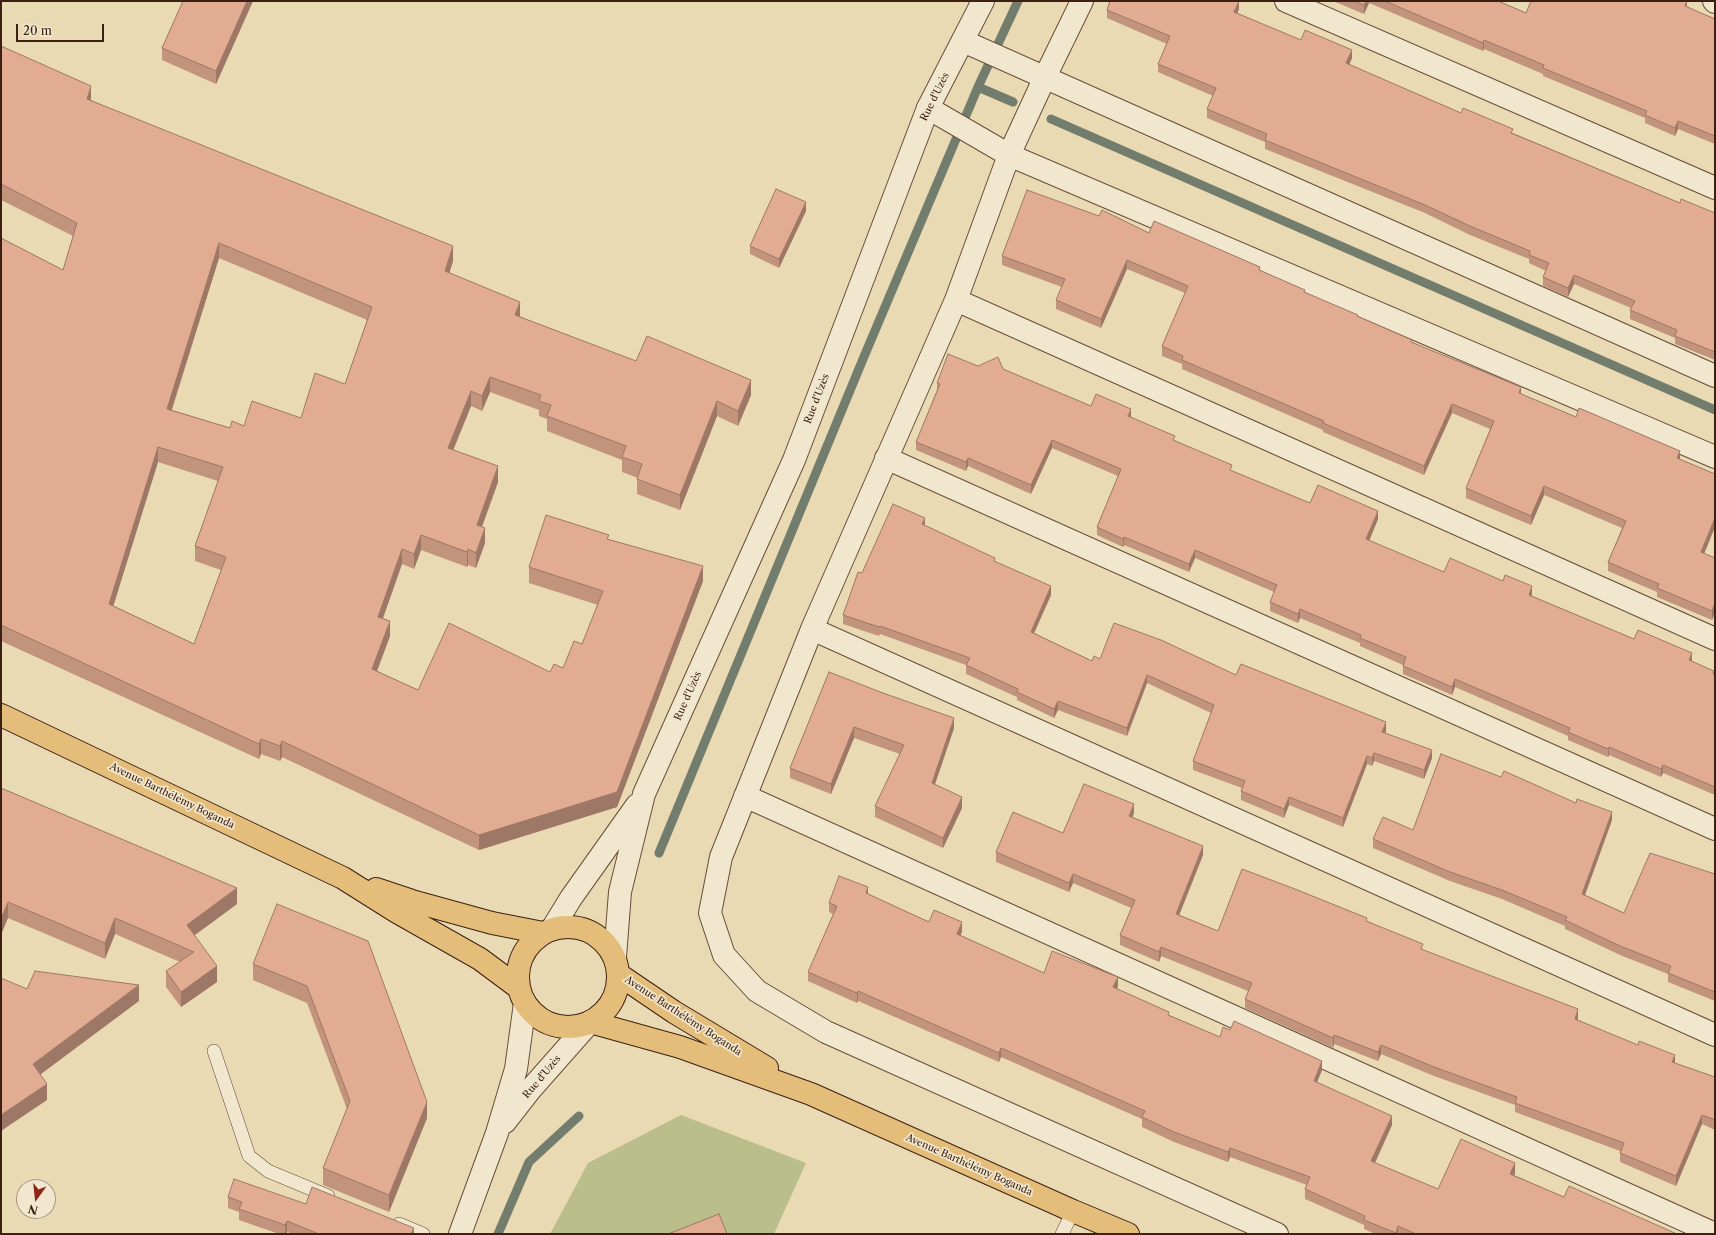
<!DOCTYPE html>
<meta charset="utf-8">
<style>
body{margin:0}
#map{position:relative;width:1716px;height:1235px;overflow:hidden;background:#eadab3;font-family:"Libre Caslon Text",serif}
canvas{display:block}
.frame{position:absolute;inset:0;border:2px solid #3b2013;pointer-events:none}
.north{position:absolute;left:16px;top:1179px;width:40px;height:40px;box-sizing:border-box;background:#f1e7ce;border:1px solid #a89783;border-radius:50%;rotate:195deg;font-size:11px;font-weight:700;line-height:16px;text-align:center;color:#3b2013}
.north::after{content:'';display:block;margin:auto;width:14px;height:18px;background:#8f2418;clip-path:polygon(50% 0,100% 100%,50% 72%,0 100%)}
.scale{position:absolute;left:16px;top:24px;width:88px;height:18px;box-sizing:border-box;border:2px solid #3b2013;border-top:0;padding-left:5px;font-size:12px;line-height:14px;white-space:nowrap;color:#3b2013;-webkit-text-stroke:3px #f1e7ce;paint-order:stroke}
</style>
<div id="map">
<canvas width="1716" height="1235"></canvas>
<div class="frame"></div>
<div class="north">N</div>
<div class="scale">20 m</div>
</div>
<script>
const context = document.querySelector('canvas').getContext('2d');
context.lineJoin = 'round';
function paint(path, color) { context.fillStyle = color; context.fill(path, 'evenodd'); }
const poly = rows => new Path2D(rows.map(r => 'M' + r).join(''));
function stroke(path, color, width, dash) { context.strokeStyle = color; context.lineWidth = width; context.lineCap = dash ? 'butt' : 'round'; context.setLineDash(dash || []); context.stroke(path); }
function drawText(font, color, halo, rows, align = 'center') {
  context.font = font + ' "Libre Caslon Text",serif'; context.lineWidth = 3.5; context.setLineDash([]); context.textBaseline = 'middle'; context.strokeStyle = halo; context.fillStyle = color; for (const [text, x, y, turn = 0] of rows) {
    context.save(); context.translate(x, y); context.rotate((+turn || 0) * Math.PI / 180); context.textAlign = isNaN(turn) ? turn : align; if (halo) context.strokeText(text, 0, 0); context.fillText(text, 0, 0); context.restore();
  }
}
const green = poly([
 [681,1115,806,1163,774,1234,550,1234,588,1163]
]);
const stream = poly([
 [978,87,1013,102],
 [1051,119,1715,410],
 [659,853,863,359,978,87,1018,1],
 [498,1234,529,1162,579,1116]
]);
const service = poly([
 [214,1051,249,1156,268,1171,328,1196],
 [399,1224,423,1234],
 [1062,1234,1073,1211]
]);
const minor = poly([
 [1082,1,1045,77,1009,155,956,300,812,629,721,857,710,913,724,955,757,991,826,1032,1277,1234],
 [1286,1,1715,188],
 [1714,1,1715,2],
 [963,41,1715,376],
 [928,108,1009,155,1715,457],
 [956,300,1715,639],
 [886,458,1715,829],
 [812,629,1715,1035],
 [745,796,1715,1234]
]);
const tertiary = poly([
 [552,929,571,898,637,805],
 [615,957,620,892,644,794,794,460,928,108,983,1],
 [505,1122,530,1090,590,1022],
 [460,1234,497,1133,516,1069,525,1003]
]);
const primary = poly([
 [1,715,343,878,397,912,480,959,519,988],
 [376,889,412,901,492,923,543,933],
 '518 977a50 50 0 1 1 100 0a50 50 0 1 1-100 0Z',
 [618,974,674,1012,767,1068],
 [590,1022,680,1047,811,1094,1073,1211,1128,1234]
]);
const wall = poly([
 [253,1,216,84,162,60,162,48],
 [1333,1,1498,1,1526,13,1687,1,1687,7,1715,19,1715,144,1678,129,1675,136,1645,123,1645,118,1543,76,1543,74,1484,49,1483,51,1369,3,1364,14],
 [1239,9,1237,13,1301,40,1352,58,1349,65,1461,113,1513,133,1680,203,1715,213,1715,360,1675,344,1675,338,1630,319,1630,310,1631,308,1574,284,1568,297,1543,286,1543,277,1546,271,1529,263,1529,259,1470,235,1425,213,1265,149,1265,142,1207,118,1207,109,1213,96,1158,72,1158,64,1167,44,1107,18,1107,10],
 [1,46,91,100,453,261,449,273,520,317,636,361,751,395,738,426,717,416,680,510,637,494,637,479,638,478,622,472,622,460,547,431,547,419,539,416,539,410,490,392,482,411,471,406,453,450,498,482,482,527,485,543,476,568,468,565,467,567,421,550,414,569,402,564,383,618,390,636,377,671,418,690,550,672,563,668,582,644,598,605,529,583,529,567,609,540,703,581,617,807,479,850,282,757,280,761,261,754,259,759,1,641,1,238,63,270,73,236,1,200],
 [219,258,367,320,345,384,301,418,230,428,172,410],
 [158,462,218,481,195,546,195,561,221,570,194,644,113,606],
 [806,211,779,268,750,254,750,246],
 [1099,216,1260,270,1305,292,1358,317,1521,394,1576,417,1715,474,1715,527,1704,554,1715,558,1715,612,1712,620,1657,597,1657,592,1608,571,1608,562,1622,528,1544,495,1531,525,1466,498,1466,488,1490,429,1452,413,1424,475,1323,432,1323,430,1182,369,1182,364,1162,356,1162,346,1185,293,1127,269,1101,328,1056,309,1056,300,1062,287,1002,265,1002,256],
 [978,366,1003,369,1091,406,1131,417,1131,418,1232,471,1310,503,1378,519,1369,541,1444,572,1532,594,1532,596,1634,639,1692,661,1715,674,1715,795,1663,773,1661,777,1609,755,1608,757,1568,740,1568,736,1455,687,1452,695,1403,674,1403,665,1360,646,1360,643,1300,618,1298,623,1270,611,1270,602,1274,592,1195,558,1189,572,1124,545,1123,547,1097,535,1097,527,1118,476,1052,448,1031,494,968,466,966,471,916,450,916,442,937,390,937,383],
 [925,526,995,562,1051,595,1034,633,1092,661,1100,659,1236,675,1386,731,1385,733,1432,758,1424,779,1374,761,1372,766,1367,764,1343,827,1289,805,1284,818,1241,800,1241,791,1242,788,1193,770,1193,761,1211,713,1147,683,1127,736,1058,710,1054,718,1017,700,1017,697,966,674,966,665,880,634,879,636,843,624,843,615,862,573],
 [829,672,954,728,935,784,962,808,943,848,875,817,875,806,900,754,854,738,831,794,790,778,790,768],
 [1,788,237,904,194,935,217,982,181,1007,166,987,166,971,180,962,115,934,105,959,8,918],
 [1134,813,1132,817,1203,855,1179,915,1218,931,1367,921,1423,950,1578,1018,1578,1020,1675,1063,1715,1077,1715,1130,1702,1124,1676,1186,1620,1162,1620,1151,1515,1112,1515,1105,1434,1076,1381,1054,1378,1061,1334,1044,1333,1048,1245,1008,1245,999,1248,991,1161,956,1159,962,1120,945,1120,935,1131,908,1073,883,1069,892,996,862,996,852],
 [1612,820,1585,895,1624,913,1715,874,1715,1001,1668,982,1668,974,1620,955,1565,929,1565,926,1502,899,1450,881,1373,848,1373,839,1413,830],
 [868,894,929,922,962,932,960,935,1044,973,1118,986,1117,989,1169,1015,1220,1037,1322,1070,1317,1082,1392,1125,1375,1163,1438,1189,1515,1173,1514,1175,1564,1197,1677,1234,1375,1234,1364,1229,1364,1225,1305,1199,1305,1189,1307,1185,1230,1157,1228,1162,1174,1142,1142,1127,1142,1119,1001,1057,999,1062,858,1001,857,1003,808,981,808,972,833,914,829,912,829,903],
 [277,904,427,1118,389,1212,323,1185,323,1168,347,1109,307,1003,253,980,253,964],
 [228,1197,306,1204,414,1234,293,1234,287,1232,286,1234,279,1234,239,1220,239,1212,228,1208]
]);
const shadedWall = poly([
 [247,1,253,1,216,84,216,71],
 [1239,1,1239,9,1234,21,1234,12],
 [1366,1,1369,1,1369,3,1364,14,1364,5],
 [1687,1,1687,9,1685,6],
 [1484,40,1484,49,1483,51,1483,43],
 [1352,50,1352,58,1346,72,1346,63],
 [91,86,91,101,87,99],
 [1678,121,1678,129,1675,136,1675,128],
 [806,202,806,211,779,268,779,259],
 [219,243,219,258,167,424,167,409],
 [453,246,453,261,445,287,445,271],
 [1127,260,1127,269,1101,328,1101,319],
 [1574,275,1574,284,1568,297,1568,288],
 [520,302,520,317,515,315],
 [490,377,490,392,482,411,482,396],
 [751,380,751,395,738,426,738,411],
 [1521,387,1521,396,1519,393],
 [471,391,471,406,448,463,448,448],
 [717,401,717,416,680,510,680,495],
 [1452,404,1452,413,1424,475,1424,466],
 [1131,409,1131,417,1128,425,1128,416],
 [1052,440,1052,448,1031,494,1031,485],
 [158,447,158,462,109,620,109,604],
 [1680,451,1680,460,1677,458],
 [968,458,968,466,966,471,966,462],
 [498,466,498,482,477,540,477,525],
 [1544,486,1544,495,1531,525,1531,516],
 [1378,511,1378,519,1366,548,1366,539],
 [925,518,925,526,922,524],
 [1715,518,1715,527,1701,561,1701,552],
 [485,528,485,543,476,568,476,553],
 [421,535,421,550,414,569,414,554],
 [1124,537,1124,545,1123,547,1123,539],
 [402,549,402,564,378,632,378,617],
 [468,549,468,565,467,567,467,552],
 [1195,550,1195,558,1189,572,1189,564],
 [703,566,703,581,617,807,479,850,479,835],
 [1051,586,1051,595,1031,640,1031,632],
 [1532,586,1532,594,1529,603,1529,595],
 [1715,603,1715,612,1712,620,1712,611],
 [1300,609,1300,618,1298,623,1298,614],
 [390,621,390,636,372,684,372,669],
 [1692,653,1692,662,1689,660],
 [1147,675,1147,683,1127,736,1127,728],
 [1455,679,1455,687,1452,695,1452,687],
 [1058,701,1058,710,1054,718,1054,709],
 [954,718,954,728,932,793,932,783],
 [1386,722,1386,731,1382,740,1382,732],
 [854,727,854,738,831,794,831,784],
 [261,739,261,754,259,759,259,744],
 [282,741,282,757,280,761,280,746],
 [1609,747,1609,755,1608,757,1608,749],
 [1432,750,1432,758,1424,779,1424,770],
 [1374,753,1374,761,1372,766,1372,758],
 [1367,756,1367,764,1343,827,1343,818],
 [1663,765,1663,773,1661,777,1661,769],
 [962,797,962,808,943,848,943,838],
 [1289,797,1289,805,1284,818,1284,809],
 [1134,804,1134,813,1129,825,1129,816],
 [1612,812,1612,820,1582,903,1582,894],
 [1203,846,1203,855,1176,923,1176,914],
 [1073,874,1073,883,1069,892,1069,883],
 [868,887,868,897,866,893],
 [237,888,237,904,187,941,187,925],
 [8,902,8,918,1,935,1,919],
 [115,918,115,934,105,959,105,943],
 [962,922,962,932,957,943,957,934],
 [1161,947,1161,956,1159,962,1159,952],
 [217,966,217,982,181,1007,181,992],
 [1118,977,1118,986,1113,997,1113,987],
 [139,985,139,1001,33,1080,33,1064],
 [858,991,858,1001,857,1003,857,993],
 [1578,1009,1578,1018,1575,1028,1575,1019],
 [1334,1035,1334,1044,1333,1048,1333,1038],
 [1381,1045,1381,1054,1378,1061,1378,1052],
 [1001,1048,1001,1057,999,1062,999,1053],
 [1675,1055,1675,1065,1672,1062],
 [1322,1061,1322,1070,1314,1090,1314,1081],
 [47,1084,47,1100,1,1131,1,1115],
 [427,1102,427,1118,389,1212,389,1195],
 [1702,1115,1702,1124,1676,1186,1676,1176],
 [1392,1116,1392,1125,1371,1171,1371,1161],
 [1230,1148,1230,1157,1228,1162,1228,1152],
 [1515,1163,1515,1173,1510,1183,1510,1174],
 [287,1221,287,1232,286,1234,285,1234,285,1225],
 [1398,1226,1398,1234,1396,1234,1396,1233],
 [414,1228,414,1234,411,1234]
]);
const building = poly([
 [183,1,247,1,216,71,162,48,183,1],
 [1110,1,1239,1,1234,12,1301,40,1305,30,1352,50,1346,63,1461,113,1463,108,1513,129,1511,133,1680,203,1681,199,1715,213,1715,352,1675,336,1677,330,1630,310,1635,301,1574,275,1568,288,1543,277,1549,263,1529,255,1530,251,1470,226,1425,205,1265,140,1267,134,1207,109,1216,88,1158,64,1170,36,1107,10,1110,1],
 [1354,1,1366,1,1364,5,1354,1],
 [1385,1,1498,1,1526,13,1531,1,1687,1,1685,6,1715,19,1715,136,1678,121,1675,128,1645,115,1647,111,1543,68,1544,65,1484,40,1483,43,1385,1],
 [1,46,91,86,87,99,453,246,445,271,520,302,515,315,636,361,647,336,751,380,738,411,717,401,680,495,637,479,642,464,622,457,626,446,547,416,551,405,539,401,541,395,490,377,482,396,471,391,448,448,498,466,477,525,485,528,476,553,468,549,467,552,421,535,414,554,402,549,378,617,390,621,372,669,418,690,449,623,550,672,554,664,563,668,574,641,582,644,603,591,529,567,546,515,609,535,607,539,703,566,617,792,479,835,282,741,280,746,261,739,259,744,1,625,1,238,63,270,77,223,1,184,1,46],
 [219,243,372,307,345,384,315,373,301,418,252,401,244,426,232,421,230,428,167,409,219,243],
 [158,447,223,467,195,546,226,557,194,644,109,604,158,447],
 [776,189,806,202,779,259,750,246,776,189],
 [1027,190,1099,216,1102,210,1149,233,1154,221,1260,267,1259,270,1305,290,1304,292,1358,315,1357,316,1412,340,1411,342,1521,387,1519,393,1576,417,1579,408,1680,451,1677,458,1715,474,1715,518,1701,552,1715,558,1715,603,1712,611,1657,588,1659,584,1608,562,1626,521,1544,486,1531,516,1466,488,1494,421,1452,404,1424,466,1323,423,1324,421,1182,360,1183,356,1162,346,1188,286,1127,260,1101,319,1056,300,1065,279,1002,256,1027,190],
 [948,354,978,366,998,357,1003,369,1091,406,1096,394,1131,409,1128,416,1175,436,1173,440,1232,465,1230,470,1310,503,1318,485,1378,511,1366,539,1444,572,1450,558,1503,581,1505,575,1532,586,1529,595,1634,639,1638,630,1692,653,1689,660,1714,671,1713,674,1715,674,1715,787,1663,765,1661,769,1609,747,1608,749,1568,732,1570,728,1455,679,1452,687,1403,666,1406,657,1360,638,1361,635,1300,609,1298,614,1270,602,1277,585,1195,550,1189,564,1124,537,1123,539,1097,527,1121,469,1052,440,1031,485,968,458,966,462,916,442,940,384,937,383,948,354],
 [893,504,925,518,922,524,995,558,994,561,1051,586,1031,632,1092,661,1094,656,1100,659,1114,623,1161,640,1236,675,1241,664,1386,722,1382,732,1432,750,1424,770,1374,753,1372,758,1367,756,1343,818,1289,797,1284,809,1241,791,1245,781,1193,761,1214,705,1147,675,1127,728,1058,701,1054,709,1017,692,1018,689,966,665,970,658,880,626,879,627,843,615,858,572,862,573,893,504],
 [829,672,883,693,954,718,932,783,962,797,943,838,875,806,904,745,854,727,831,784,790,768,829,672],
 [1441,754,1501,777,1504,771,1576,803,1577,799,1612,812,1582,894,1624,913,1650,853,1715,874,1715,992,1668,973,1671,966,1620,946,1565,920,1567,917,1502,890,1450,872,1373,839,1383,817,1413,830,1441,754],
 [1084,784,1134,804,1129,816,1203,846,1176,914,1218,931,1242,869,1295,889,1367,918,1366,921,1423,944,1421,949,1578,1009,1575,1019,1638,1045,1639,1041,1675,1055,1672,1062,1715,1077,1715,1120,1702,1115,1676,1176,1620,1153,1624,1143,1515,1103,1517,1097,1434,1067,1381,1045,1378,1052,1334,1035,1333,1038,1245,999,1252,983,1161,947,1159,952,1120,935,1135,900,1073,874,1069,883,996,852,1013,812,1063,833,1084,784],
 [1,788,237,888,187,925,217,966,181,992,166,971,194,952,115,918,105,943,8,902,1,919,1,788],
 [839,876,868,887,866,893,929,922,934,910,962,922,957,934,1044,973,1052,951,1118,977,1113,987,1169,1012,1168,1015,1220,1037,1223,1027,1230,1030,1234,1021,1322,1061,1314,1081,1392,1116,1371,1161,1438,1189,1461,1139,1515,1163,1510,1174,1564,1197,1569,1186,1677,1234,1416,1234,1398,1226,1396,1233,1364,1220,1365,1216,1305,1189,1310,1177,1230,1148,1228,1152,1174,1132,1142,1117,1145,1111,1001,1048,999,1053,858,991,857,993,808,972,837,906,829,903,839,876],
 [277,904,368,941,427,1102,389,1195,323,1168,350,1101,307,986,253,964,277,904],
 [35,971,139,985,33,1064,47,1084,1,1115,1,978,27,989,35,971],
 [234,1179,306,1204,312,1187,414,1228,411,1234,319,1234,287,1221,285,1225,239,1209,242,1202,228,1197,234,1179],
 [719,1214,727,1234,668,1234,719,1214]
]);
const streetNames = [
 ["Rue d'Uzès",935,97,-64],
 ["Rue d'Uzès",817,399,-69],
 ["Rue d'Uzès",688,696,-66],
 ["Avenue Barthélémy Boganda",172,796,26],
 ["Avenue Barthélémy Boganda",683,1016,33],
 ["Rue d'Uzès",542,1077,-50],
 ["Avenue Barthélémy Boganda",969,1165,24]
];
paint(green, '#babe8a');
stroke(stream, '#737d6e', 9);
stroke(service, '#674e3b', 14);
stroke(minor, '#674e3b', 24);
stroke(tertiary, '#674e3b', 24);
stroke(primary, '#3b2013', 24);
stroke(service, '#f1e7ce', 13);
stroke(minor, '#f1e7ce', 22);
stroke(tertiary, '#f1e7ce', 22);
stroke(primary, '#e5bd7a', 22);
paint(wall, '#c2947e');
paint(shadedWall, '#9e7866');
paint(building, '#e1ac92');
stroke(building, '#9e7866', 1);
drawText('10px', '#3b2013', '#f1e7ce', streetNames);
</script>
